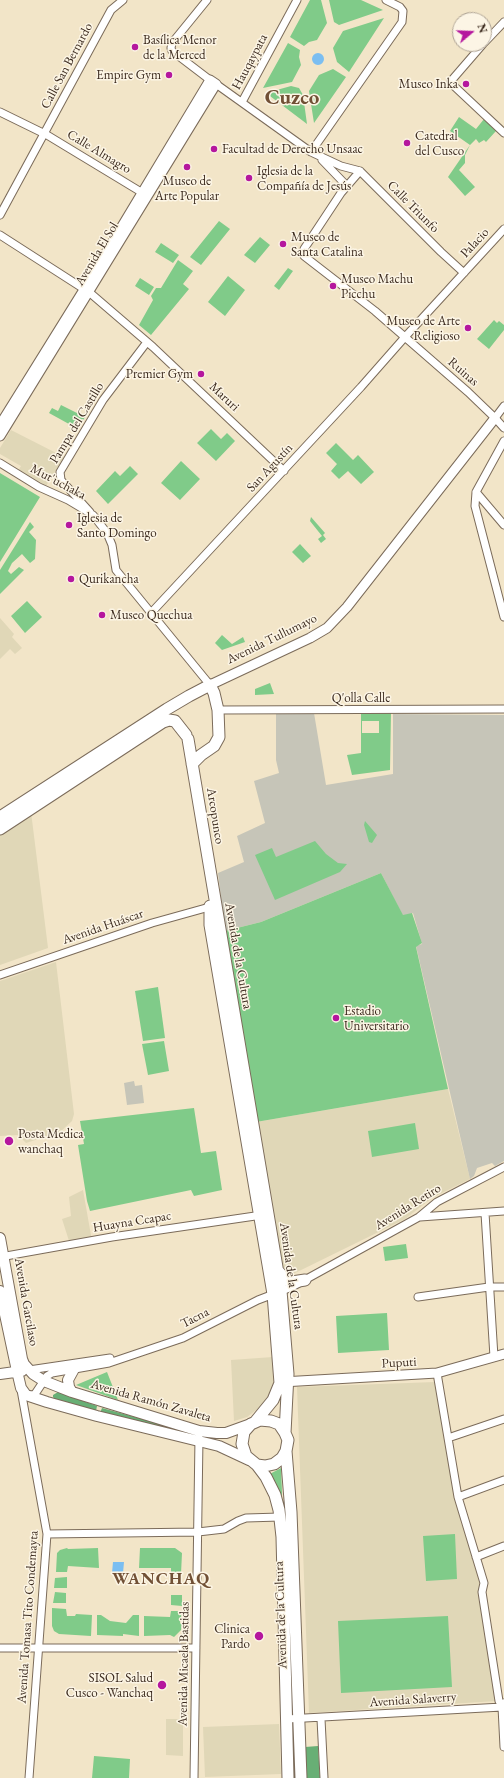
<!DOCTYPE html>
<meta charset="utf-8">
<style>
body{margin:0}
#map{position:relative;width:504px;height:1778px;overflow:hidden;background:#f2e5c8;font-family:"EB Garamond",serif}
canvas{display:block}
.north{position:absolute;left:452px;top:12px;width:40px;height:40px;box-sizing:border-box;background:#fcf5e5;border:1px solid #afa495;border-radius:50%;rotate:71deg;font-size:11px;font-weight:700;line-height:16px;text-align:center;color:#3b2a1e}
.north::after{content:'';display:block;margin:auto;width:14px;height:18px;background:#b5179e;clip-path:polygon(50% 0,100% 100%,50% 72%,0 100%)}
</style>
<div id="map">
<canvas width="504" height="1778"></canvas>
<div class="north">N</div>
</div>
<script>
const context = document.querySelector('canvas').getContext('2d');
context.lineJoin = 'round';
function paint(path, color) { context.fillStyle = color; context.fill(path, 'evenodd'); }
const poly = rows => new Path2D(rows.map(r => 'M' + r).join(''));
function stroke(path, color, width, dash) { context.strokeStyle = color; context.lineWidth = width; context.lineCap = dash ? 'butt' : 'round'; context.setLineDash(dash || []); context.stroke(path); }
function drawText(font, color, halo, rows, align = 'center') {
  context.font = font + ' "EB Garamond",serif'; context.lineWidth = 3; context.setLineDash([]); context.textBaseline = 'middle'; context.strokeStyle = halo; context.fillStyle = color; for (const [text, x, y, turn = 0] of rows) {
    context.save(); context.translate(x, y); context.rotate((+turn || 0) * Math.PI / 180); context.textAlign = isNaN(turn) ? turn : align; if (halo) context.strokeText(text, 0, 0); context.fillText(text, 0, 0); context.restore();
  }
}
const built = poly([
 [11,430,64,457,46,486,18,471,21,466,0,454,0,448],
 [0,618,14,634,12,637,22,648,15,654,10,649,0,659],
 [31,812,48,948,0,965,0,833],
 [56,962,74,1114,72,1121,60,1132,26,1143,18,1135,0,1136,0,981],
 [448,1089,470,1179,432,1198,405,1219,293,1274,283,1271,256,1122],
 [83,1190,92,1241,70,1244,62,1219,71,1216,69,1197],
 [273,1357,275,1382,274,1387,267,1399,259,1408,247,1417,234,1421,231,1360],
 [435,1382,458,1497,461,1523,476,1557,484,1583,497,1701,309,1713,297,1387],
 [166,1719,183,1719,183,1756,166,1755],
 [279,1724,281,1774,205,1777,203,1727]
]);
const industrial = poly([
 [276,713,314,713,326,785,393,774,393,714,504,715,504,1161,495,1166,492,1163,477,1168,474,1176,470,1179,416,946,422,944,413,913,403,916,381,873,261,922,225,931,218,873,244,862,237,836,265,823,254,781,279,773,276,760],
 [134,1081,135,1086,142,1085,144,1103,127,1105,124,1083]
]);
const green = poly([
 [310,0,321,0,327,23,317,40,309,42,304,46,290,37],
 [329,0,361,0,383,10,339,25,334,22],
 [384,18,349,72,337,62,333,48,343,31],
 [288,43,300,50,299,57,301,65,292,82,263,88],
 [333,69,346,77,314,123,309,91,319,75],
 [291,86,299,88,303,95,307,124,266,93],
 [459,117,476,129,484,119,496,131,486,142,484,140,479,143,476,139,470,145,465,155,465,163,459,170,475,187,465,196,448,177,470,145,450,131],
 [219,221,230,229,201,265,190,257],
 [260,237,270,245,255,263,244,255],
 [161,243,179,255,173,263,155,252],
 [178,260,193,271,183,284,189,289,151,335,139,325,153,300,151,296,156,288,161,288],
 [288,268,293,271,279,290,274,286],
 [228,276,245,290,225,316,208,302],
 [140,278,154,287,149,295,135,286],
 [494,320,497,323,499,321,504,325,504,330,489,349,477,339],
 [61,405,85,417,78,429,49,413,52,408,58,411],
 [211,429,221,439,227,433,235,441,216,461,197,443],
 [336,443,353,460,358,455,374,472,361,484,348,471,339,479,331,471,337,464,326,453],
 [181,461,200,479,180,500,161,483],
 [130,466,138,474,108,504,96,491,115,471,120,476],
 [0,473,40,497,0,562],
 [311,517,325,533,323,535,326,539,321,543,318,539,322,536,310,521],
 [30,522,34,527,29,532,36,540,35,559,30,563,22,554,12,563,8,571,11,574,19,567,24,570,0,594,0,570],
 [300,544,311,556,303,563,292,552],
 [27,601,42,617,25,633,11,616],
 [222,635,232,644,243,637,245,642,222,650,215,643],
 [270,683,274,694,255,695,255,689],
 [391,712,390,770,352,775,347,755,361,753,361,713],
 [362,721,379,721,379,733,362,733],
 [365,821,377,835,372,843,369,842,364,825],
 [315,841,326,854,338,863,347,864,340,872,275,900,255,855,272,848,276,857],
 [381,873,403,915,412,913,422,943,416,947,448,1089,256,1122,225,931,261,922],
 [158,987,165,1038,143,1041,135,991],
 [164,1041,169,1071,148,1075,142,1044],
 [194,1108,201,1153,216,1151,222,1190,194,1196,191,1190,90,1211,87,1201,78,1145,84,1144,80,1121],
 [415,1123,419,1149,372,1157,368,1131],
 [406,1244,408,1258,385,1261,383,1247],
 [387,1313,389,1350,338,1353,336,1316],
 [107,1372,118,1400,76,1385],
 [281,1468,282,1492,282,1496,268,1475],
 [455,1534,457,1579,426,1581,423,1536],
 [67,1548,68,1549,98,1548,99,1568,68,1566,67,1572,56,1572,57,1553,60,1550],
 [140,1548,175,1548,182,1553,181,1574,171,1574,171,1568,139,1568],
 [67,1577,67,1588,54,1588,55,1578],
 [55,1592,66,1593,66,1603,53,1603],
 [171,1595,182,1595,182,1606,171,1605],
 [52,1608,66,1609,67,1616,75,1616,76,1614,92,1615,91,1636,59,1634,54,1631,52,1626],
 [171,1611,182,1611,180,1623,182,1624,181,1630,174,1637,170,1635,144,1636,144,1616,170,1617],
 [97,1615,101,1615,110,1621,126,1623,133,1615,139,1615,139,1636,123,1634,123,1636,97,1635],
 [448,1616,452,1687,341,1693,338,1621],
 [94,1756,130,1759,129,1778,92,1778]
]);
const forest = poly([
 [58,1392,97,1406,96,1411,55,1400,53,1397,53,1395],
 [102,1408,189,1432,188,1437,100,1413],
 [318,1746,320,1778,305,1778,305,1747]
]);
const water = poly([
 '312 59a6 6 0 1 1 12 0a6 6 0 1 1-12 0Z',
 [113,1562,124,1562,123,1573,112,1573]
]);
const minor = poly([
 [207,0,172,43,171,48,172,51,210,80],
 [484,43,504,22],
 [483,44,451,81,455,87,504,133],
 [216,84,311,152,341,166,360,171],
 [242,102,297,0],
 [0,112,47,135,146,195],
 [311,152,402,22,403,11,400,7,386,0],
 [322,160,347,186],
 [0,215,111,10,123,0],
 [0,235,84,289],
 [464,273,441,252,360,171,341,193,304,249,304,256,375,311,468,392,495,418,504,428],
 [89,292,153,347,284,471],
 [495,418,504,406],
 [504,441,476,492,475,506,504,617],
 [0,463,39,487,68,500,93,515,107,533,112,545,116,570,210,685],
 [476,492,504,525],
 [90,512,61,480,60,472,103,400,147,342],
 [151,613,361,387,405,337,504,229],
 [218,710,504,709],
 [0,975,152,923,213,906],
 [485,1213,494,1357],
 [420,1217,504,1211],
 [0,1257,112,1237,262,1215],
 [418,1297,489,1287,504,1287],
 [29,1370,110,1358],
 [437,1373,458,1497,484,1583,482,1592,499,1701,502,1707,504,1747],
 [21,1390,47,1534,29,1778],
 [28,1396,35,1394,47,1376,52,1373,109,1363,183,1338,258,1300,292,1287,419,1217,437,1202,504,1167],
 [448,1438,504,1419],
 [458,1497,504,1480],
 [47,1534,198,1532,224,1529,238,1521,246,1518,280,1517],
 [476,1557,504,1546],
 [0,1648,196,1648],
 [287,1719,502,1707,504,1703],
 [321,1719,324,1778],
 [194,1778,199,1438]
]);
const tertiary = poly([
 [0,425,82,293,210,80,216,84,0,436],
 [210,685,310,638,327,628,347,607,495,418],
 [282,1382,437,1373,504,1354]
]);
const secondary = poly([
 [0,1238,22,1359,24,1364,33,1374,44,1381,72,1392,199,1431,217,1433,226,1433,251,1424],
 [0,1291,17,1371,21,1388,26,1395,47,1402,97,1416,219,1446,249,1460],
 [0,1374,22,1371],
 [72,1392,69,1387,68,1380,74,1369]
]);
const primary = poly([
 [188,739,281,1291,288,1374,285,1433],
 [0,817,167,709,189,696,210,685,214,693,218,710,219,737,214,746,201,755,192,764],
 [0,829,163,722,169,720,175,721,186,735],
 [210,906,210,925,273,1294,280,1383,273,1400,255,1422],
 [278,1271,286,1280,292,1282,305,1280],
 [286,1451,291,1512,301,1778],
 [257,1465,265,1466,274,1464,282,1458,286,1451,288,1440,285,1433,279,1424,271,1421,260,1420,251,1424,244,1432,242,1444,246,1456,257,1465,266,1477,275,1495,279,1510,282,1537,288,1778]
]);
const markers = [
 [135,47,4,"#b5179e"],
 [169,75,4,"#b5179e"],
 [466,84,4,"#b5179e"],
 [407,143,4,"#b5179e"],
 [214,149,4,"#b5179e"],
 [187,167,4,"#b5179e"],
 [249,178,4,"#b5179e"],
 [283,244,4,"#b5179e"],
 [333,286,4,"#b5179e"],
 [468,328,4,"#b5179e"],
 [201,374,4,"#b5179e"],
 [69,525,4,"#b5179e"],
 [71,579,4,"#b5179e"],
 [102,615,4,"#b5179e"],
 [336,1018,4,"#b5179e"],
 [9,1141,5,"#b5179e"],
 [259,1636,5,"#b5179e"],
 [162,1685,5,"#b5179e"]
];
const poiNames = [
 ["Basílica Menor",143,40],
 ["de la Merced",143,55],
 ["Empire Gym",161,75,"right"],
 ["Museo Inka",458,84,"right"],
 ["Catedral",415,136],
 ["del Cusco",415,151],
 ["Facultad de Derecho Unsaac",222,149],
 ["Iglesia de la",257,171],
 ["Compañía de Jesús",257,186],
 ["Museo de",187,181,"center"],
 ["Arte Popular",187,196,"center"],
 ["Museo de",291,237],
 ["Santa Catalina",291,252],
 ["Museo Machu",341,279],
 ["Picchu",341,294],
 ["Museo de Arte",460,321,"right"],
 ["Religioso",460,336,"right"],
 ["Premier Gym",193,374,"right"],
 ["Iglesia de",77,518],
 ["Santo Domingo",77,533],
 ["Qurikancha",79,579],
 ["Museo Quechua",110,615],
 ["Estadio",344,1011],
 ["Universitario",344,1026],
 ["Posta Medica",18,1134],
 ["wanchaq",18,1149],
 ["Clinica",250,1629,"right"],
 ["Pardo",250,1644,"right"],
 ["SISOL Salud",153,1678,"right"],
 ["Cusco - Wanchaq",153,1693,"right"]
];
const streetNames = [
 ["Hauqaypata",250,62,-62],
 ["Calle San Bernardo",67,66,-62],
 ["Calle Almagro",99,152,31],
 ["Calle Triunfo",413,207,45],
 ["Palacio",475,243,-47],
 ["Avenida El Sol",97,254,-59],
 ["Ruinas",463,372,41],
 ["Maruri",224,397,43],
 ["Pampa del Castillo",77,423,-59],
 ["San Agustín",270,468,-47],
 ["Mut'uchaka",58,482,28],
 ["Avenida Tullumayo",272,639,-26],
 ["Q'olla Calle",361,698],
 ["Arcopunco",215,816,81],
 ["Avenida Huáscar",103,927,-19],
 ["Avenida de la Cultura",238,956,80],
 ["Avenida Retiro",408,1207,-32],
 ["Huayna Ccapac",132,1222,-9],
 ["Avenida de la Cultura",291,1276,82],
 ["Avenida Garcilaso",26,1302,80],
 ["Tacna",195,1318,-27],
 ["Puputi",399,1363,-3],
 ["Avenida Ramón Zavaleta",151,1401,16],
 ["Avenida de la Cultura",281,1615,-92],
 ["Avenida Tomasa Tito Condemayta",28,1617,-86],
 ["Avenida Micaela Bastidas",184,1664,-89],
 ["Avenida Salaverry",413,1700,-4]
];
const districtNames = [
 ["WANCHAQ",161,1579]
];
const townNames = [
 ["Cuzco",292,98]
];
paint(built, '#e0d7b7');
paint(industrial, '#c6c5b8');
paint(green, '#80cb89');
paint(forest, '#68af75');
paint(water, '#7bbef1');
stroke(minor, '#7b6b5a', 9);
stroke(tertiary, '#7b6b5a', 11);
stroke(secondary, '#7b6b5a', 12);
stroke(primary, '#7b6b5a', 13);
stroke(minor, '#fff', 7);
stroke(tertiary, '#fff', 9);
stroke(secondary, '#fff', 10);
stroke(primary, '#fff', 11);
for (const [x, y, r, color] of markers) { const dot = new Path2D(); dot.arc(x, y, r, 0, 2 * Math.PI); context.fillStyle = color; context.fill(dot); stroke(dot, '#fcf5e5', 1.5); }
drawText('13px', '#3b2a1e', '#fcf5e5', poiNames, 'left');
drawText('13px', '#3b2a1e', '#fcf5e5', streetNames);
context.letterSpacing = '1px';
drawText('bold 17px', '#715035', '#fcf5e5', districtNames);
context.letterSpacing = '0px';
drawText('bold 21px', '#715035', '#fcf5e5', townNames);
</script>
